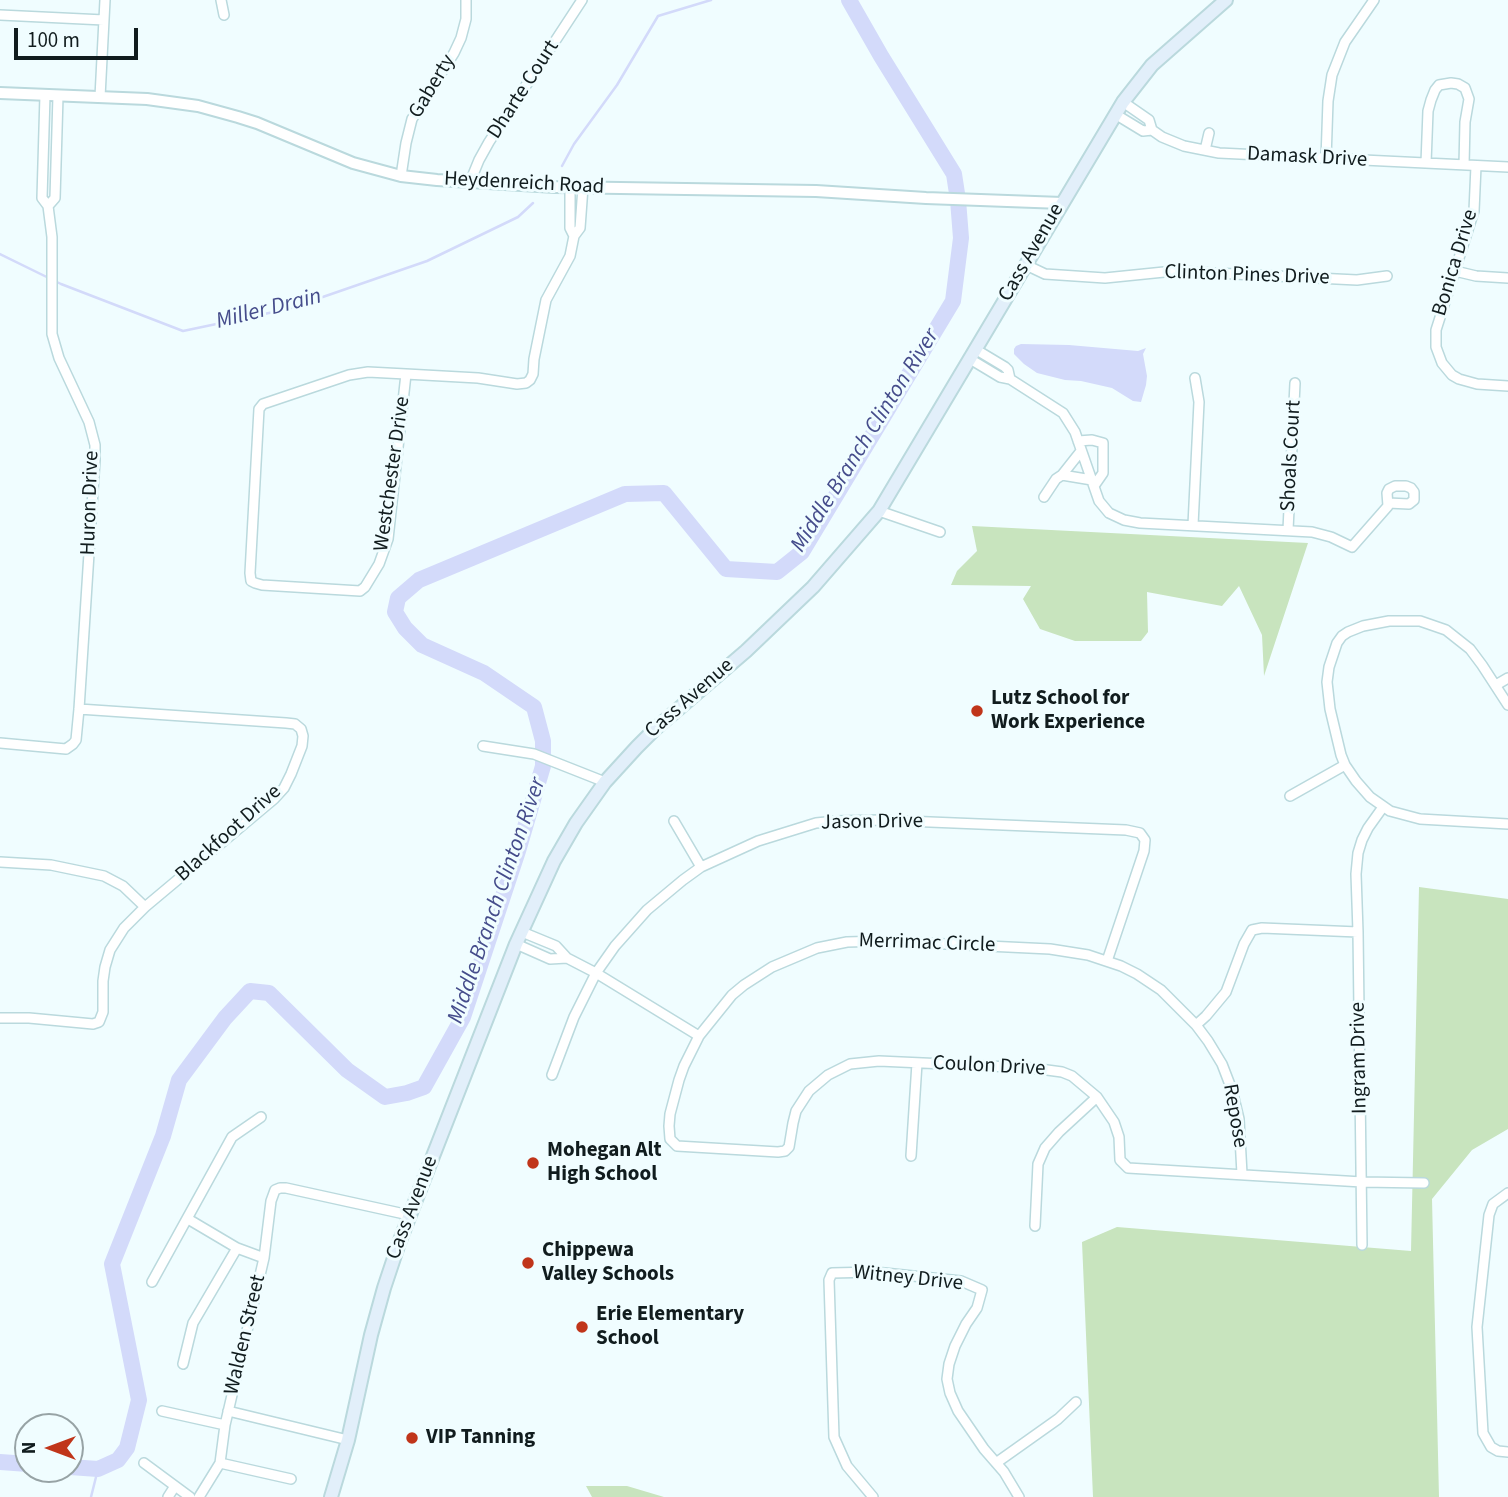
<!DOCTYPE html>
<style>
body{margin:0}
#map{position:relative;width:1508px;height:1497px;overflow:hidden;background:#f0fdff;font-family:"Source Sans 3",sans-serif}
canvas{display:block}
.north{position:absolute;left:14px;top:1413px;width:70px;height:70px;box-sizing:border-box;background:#f0fdff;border:2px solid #97a3a5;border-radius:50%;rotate:270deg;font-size:19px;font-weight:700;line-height:28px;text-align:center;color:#111c1e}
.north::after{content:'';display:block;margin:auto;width:24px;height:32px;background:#c0351a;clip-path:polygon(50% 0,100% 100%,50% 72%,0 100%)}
.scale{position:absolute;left:14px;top:28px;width:124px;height:32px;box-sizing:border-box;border:4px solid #111c1e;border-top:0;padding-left:9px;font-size:21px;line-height:24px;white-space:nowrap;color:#111c1e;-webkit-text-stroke:5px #f0fdff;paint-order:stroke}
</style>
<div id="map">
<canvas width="1508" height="1497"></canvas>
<div class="north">N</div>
<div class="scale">100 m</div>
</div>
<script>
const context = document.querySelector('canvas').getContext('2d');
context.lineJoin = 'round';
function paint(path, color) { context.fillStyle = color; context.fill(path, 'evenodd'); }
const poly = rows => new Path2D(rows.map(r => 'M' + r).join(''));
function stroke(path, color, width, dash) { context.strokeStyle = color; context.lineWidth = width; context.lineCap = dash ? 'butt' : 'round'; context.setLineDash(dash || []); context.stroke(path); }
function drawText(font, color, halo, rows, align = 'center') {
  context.font = font + ' "Source Sans 3",sans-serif'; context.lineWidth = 6; context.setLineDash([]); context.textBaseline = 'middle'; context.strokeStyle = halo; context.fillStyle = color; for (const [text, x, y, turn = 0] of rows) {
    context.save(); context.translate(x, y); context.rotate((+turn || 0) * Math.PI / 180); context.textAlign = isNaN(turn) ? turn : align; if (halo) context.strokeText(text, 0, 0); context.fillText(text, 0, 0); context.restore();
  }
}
const green = poly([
 [972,526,1308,543,1264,676,1262,635,1239,586,1222,606,1147,592,1148,632,1141,641,1075,641,1040,629,1023,599,1031,586,951,585,957,571,977,551],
 [1419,887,1508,899,1508,1129,1472,1150,1432,1199,1439,1497,1093,1497,1082,1242,1117,1227,1411,1251],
 [586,1486,627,1486,664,1497,592,1497]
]);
const water = poly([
 [1021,344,1069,345,1138,351,1146,348,1143,354,1147,376,1146,385,1141,402,1133,401,1112,388,1081,381,1065,380,1037,373,1024,364,1014,354,1014,349,1016,346]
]);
const stream = poly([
 [562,166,574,144,617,85,658,16,711,0],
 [0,254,61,284,183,331,288,309,427,261,518,217,533,203],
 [91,1497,98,1469]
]);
const river = poly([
 [0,1462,28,1464],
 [70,1467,98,1469,118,1460,127,1448,139,1400,112,1264,163,1136,179,1080,225,1018,250,991,269,993,347,1070,385,1097,407,1093,424,1087,463,1017,518,851,543,766,543,741,534,707,484,673,422,645,405,628,395,612,398,598,419,580,625,494,664,493,726,569,777,572,802,552,953,301,961,238,958,200,954,174,881,56,849,0]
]);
const minor = poly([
 [221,0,224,15],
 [0,15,104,20],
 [100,97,105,0],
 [1123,102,1149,120,1152,130],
 [1115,114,1143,131,1152,130,1162,137,1184,146,1219,153,1508,167],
 [1205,150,1209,133],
 [1326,159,1328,101,1332,75,1345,42,1374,0],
 [1426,163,1428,111,1431,100,1435,90,1439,85,1451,83,1458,84,1465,88,1469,99,1465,122,1464,165],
 [1476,166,1474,211,1436,330,1436,347,1442,363,1452,375,1459,379,1477,384,1508,386],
 [401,176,406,143,412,119,454,53,461,38,466,19,466,0],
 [470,182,479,160,489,142,582,0],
 [570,187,570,228,574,236,580,228,583,187],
 [48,206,55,198,58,96],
 [1026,265,1045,274,1105,278,1174,271,1357,280,1387,276],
 [1455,271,1476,276,1508,278],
 [970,359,1000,377,1010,379,1008,370,1005,367,975,349],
 [368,372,406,374,388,539,379,564,365,587,360,591,262,585,255,583,251,581,250,573,259,409,263,404,349,375,368,372],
 [406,374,478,378,517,384,526,383,530,380,533,374,534,359,546,300,570,256,574,236],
 [1010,379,1063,413,1075,432,1099,501,1109,513,1124,520,1140,523,1312,532,1331,537,1352,547,1388,506,1387,493,1389,489,1395,486,1406,486,1411,488,1414,492,1414,500,1409,504,1388,503],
 [1078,441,1092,440,1103,443,1103,473,1094,486],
 [1081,451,1062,475,1092,480],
 [1044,497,1056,479,1062,475],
 [879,511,940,532],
 [1193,525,1199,402,1195,378],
 [1288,530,1295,383],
 [1496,685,1508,678],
 [1508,705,1482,665,1470,649,1446,630,1420,621,1389,621,1363,626,1348,632,1342,636,1337,643,1329,667,1327,682,1330,709,1341,755,1345,765,1356,781,1370,797,1390,811,1420,819,1508,824],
 [0,743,66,749,73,744,76,740,79,709,95,460,95,445,89,422,59,358,52,334,52,237,48,206,42,198,45,95],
 [483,746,534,754,605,782],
 [1290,796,1345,765],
 [674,821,701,867],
 [0,862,51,865,104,876,123,886,145,907],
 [522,932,556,946,567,958,596,973,699,1036],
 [516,944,550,959,567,958],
 [0,1018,29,1018,93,1024,99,1022,103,1012,103,981,105,967,110,950,124,928,145,907,274,799,284,788,291,774,302,746,303,736,301,729,295,724,286,723,79,709],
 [1196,1025,1206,1016,1226,992,1244,944,1252,930,1262,928,1358,932],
 [552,1075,574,1017,596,973,615,946,647,910,683,880,701,867,758,841,816,823,836,821,881,820,1126,830,1140,833,1145,840,1144,851,1107,961],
 [911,1156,917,1063],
 [1242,1174,1239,1119,1232,1090,1222,1064,1208,1041,1196,1025,1161,990,1137,974,1121,966,1088,955,1050,949,883,941,847,942,817,948,772,967,744,985,732,995,699,1036,684,1066,679,1080,670,1114,669,1126,670,1139,677,1146,778,1152,785,1151,789,1147,793,1123,796,1111,809,1091,828,1075,850,1064,879,1061,1032,1068,1062,1072,1072,1076,1097,1097,1114,1122,1119,1137,1120,1160,1128,1168,1362,1182,1424,1183],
 [1508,1193,1493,1204,1489,1215,1477,1327,1483,1433,1491,1447,1498,1451,1508,1452],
 [188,1219,237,1248,264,1258],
 [1035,1226,1038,1164,1045,1148,1059,1132,1097,1097],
 [1362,1245,1358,932,1356,874,1358,853,1362,840,1368,828,1383,807],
 [152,1282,232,1137,261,1117],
 [183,1364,193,1323,237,1248],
 [162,1411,225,1425],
 [228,1411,348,1440],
 [144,1463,190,1497],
 [220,1463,291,1479],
 [996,1463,1058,1419,1076,1402],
 [168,1497,175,1486],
 [199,1497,220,1463,225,1425,264,1258,271,1201,275,1190,280,1188,286,1188,409,1215],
 [873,1497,847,1466,834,1437,829,1280,832,1273,875,1272,961,1281,982,1290,977,1308,966,1324,955,1346,949,1364,947,1379,950,1393,958,1411,984,1449,1004,1472,1019,1497]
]);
const tertiary = poly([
 [0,93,147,99,198,106,238,117,257,123,353,163,401,176,437,180,555,187,816,191,926,198,1062,203]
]);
const secondary = poly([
 [331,1497,348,1440,371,1335,384,1288,399,1243,516,944,554,861,576,823,605,782,637,747,655,729,746,651,813,587,879,511,1123,102,1152,65,1226,0]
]);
const markers = [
 [977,711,7,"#c0351a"],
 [533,1163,7,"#c0351a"],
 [528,1263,7,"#c0351a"],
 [582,1327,7,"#c0351a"],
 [412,1438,7,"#c0351a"]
];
const streetNames = [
 ["Gaberty",433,87,-59],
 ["Dharte Court",524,90,-57],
 ["Damask Drive",1307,158,3],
 ["Heydenreich Road",524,184,3],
 ["Cass Avenue",1032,253,-60],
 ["Bonica Drive",1456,263,-73],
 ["Clinton Pines Drive",1247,276,2],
 ["Shoals Court",1292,456,-87],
 ["Westchester Drive",393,474,-82],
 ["Huron Drive",91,503,-88],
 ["Cass Avenue",690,699,-41],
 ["Jason Drive",872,823,-1],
 ["Blackfoot Drive",229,834,-42],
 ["Merrimac Circle",927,944,2],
 ["Ingram Drive",1360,1058,-91],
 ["Coulon Drive",989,1067,3],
 ["Repose",1234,1116,80],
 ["Cass Avenue",413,1208,-69],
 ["Witney Drive",908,1279,6],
 ["Walden Street",246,1335,-77]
];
const poiNames = [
 ["Lutz School for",991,699],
 ["Work Experience",991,723],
 ["Mohegan Alt",547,1151],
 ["High School",547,1175],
 ["Chippewa",542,1251],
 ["Valley Schools",542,1275],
 ["Erie Elementary",596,1315],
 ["School",596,1339],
 ["VIP Tanning",426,1438]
];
const waterNames = [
 ["Miller Drain",269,310,-14],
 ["Middle Branch Clinton River",866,441,-58],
 ["Middle Branch Clinton River",498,901,-71]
];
paint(green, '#c8e4be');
paint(water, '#d3dafa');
stroke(stream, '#d3dafa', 2.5);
stroke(river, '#d3dafa', 16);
stroke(minor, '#bad9dd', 12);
stroke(tertiary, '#bad9dd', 14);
stroke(secondary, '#bad9dd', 16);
stroke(minor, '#fff', 9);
stroke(tertiary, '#fff', 10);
stroke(secondary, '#e2effa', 12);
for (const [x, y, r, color] of markers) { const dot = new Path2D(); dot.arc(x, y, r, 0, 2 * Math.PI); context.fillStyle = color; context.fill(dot); stroke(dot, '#f0fdff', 2.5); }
drawText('21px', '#111c1e', '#f0fdff', streetNames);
drawText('bold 21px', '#111c1e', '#f0fdff', poiNames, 'left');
drawText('italic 23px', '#454c8b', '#f0fdff', waterNames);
</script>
